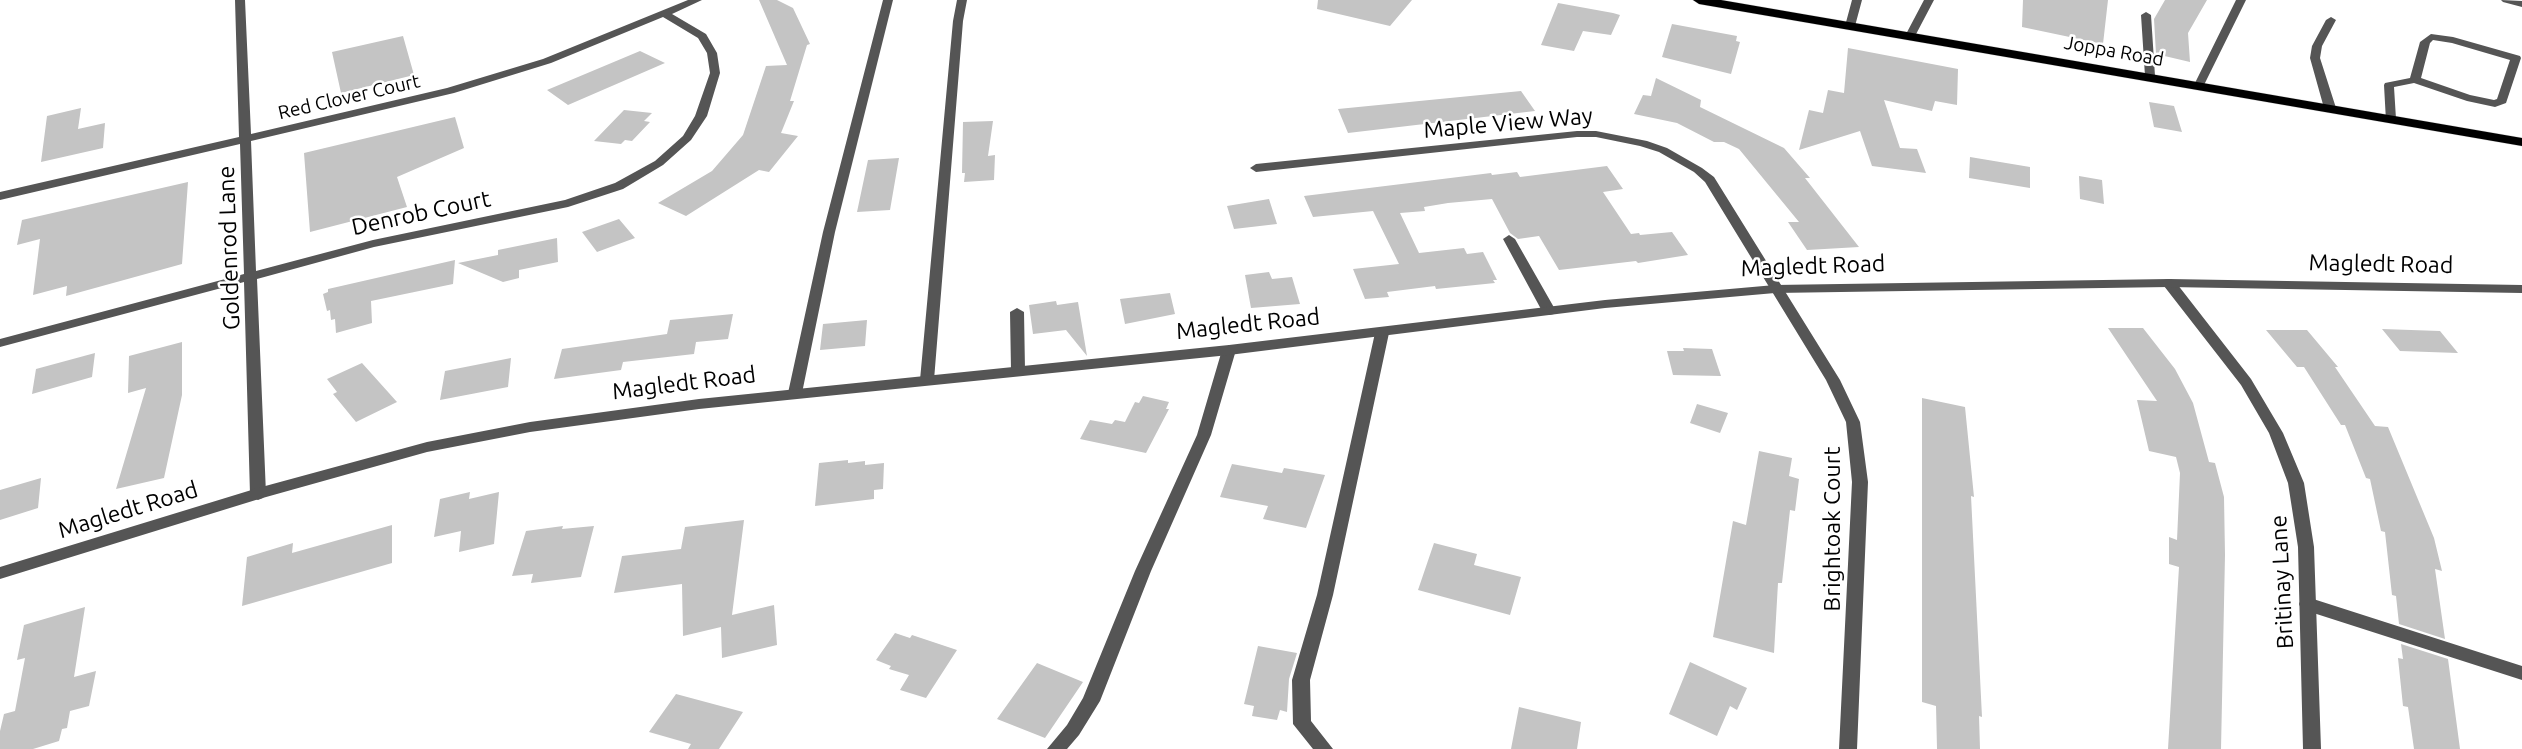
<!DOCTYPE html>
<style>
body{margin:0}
canvas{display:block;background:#fff}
</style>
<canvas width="2522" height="749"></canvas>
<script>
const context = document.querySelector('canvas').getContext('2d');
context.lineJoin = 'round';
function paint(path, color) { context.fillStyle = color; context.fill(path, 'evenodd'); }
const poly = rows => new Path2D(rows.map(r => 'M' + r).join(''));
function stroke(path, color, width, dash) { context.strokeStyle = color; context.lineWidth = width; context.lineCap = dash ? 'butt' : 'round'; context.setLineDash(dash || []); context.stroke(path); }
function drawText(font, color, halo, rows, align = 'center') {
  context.font = font + ' Ubuntu,sans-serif'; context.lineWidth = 5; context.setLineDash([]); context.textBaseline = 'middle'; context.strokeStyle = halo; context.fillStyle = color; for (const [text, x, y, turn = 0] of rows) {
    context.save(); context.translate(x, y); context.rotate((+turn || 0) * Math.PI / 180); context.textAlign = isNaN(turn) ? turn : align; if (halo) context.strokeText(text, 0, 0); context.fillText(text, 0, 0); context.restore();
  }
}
const building = poly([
 [759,0,777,0,793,8,810,44,807,45,790,101,794,101,781,133,798,136,769,172,759,170,686,216,658,203,712,171,743,135,766,66,787,65],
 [1318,0,1412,0,1390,26,1317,9],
 [2023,0,2108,0,2103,44,2022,27],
 [2165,0,2207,0,2188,33,2190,62,2156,54,2154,19],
 [1558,3,1613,13,1620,15,1611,35,1583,31,1574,51,1541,45],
 [1672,24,1737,36,1736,41,1740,42,1731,74,1662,57],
 [403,36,414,75,341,93,332,52],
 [1848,48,1958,69,1957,105,1935,101,1932,111,1884,100,1900,148,1917,149,1926,173,1872,166,1860,131,1799,150,1809,110,1823,113,1828,90,1844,93],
 [640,51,665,63,568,105,547,90],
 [1656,78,1701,100,1700,107,1784,148,1810,178,1805,178,1859,247,1807,250,1788,222,1799,222,1739,149,1724,142,1714,142,1677,123,1634,114,1643,95,1651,96],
 [1521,91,1535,111,1348,133,1338,109],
 [2149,102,2174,106,2182,132,2154,127],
 [81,108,78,129,105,123,103,148,41,162,47,116],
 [624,110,652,113,644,121,650,122,632,141,625,140,621,144,594,141],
 [455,117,464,148,397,177,407,207,310,232,304,153],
 [993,121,988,156,995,155,994,180,964,182,965,173,962,173,963,122],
 [1970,157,2030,167,2030,188,1969,178],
 [899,158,890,210,857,212,868,160],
 [1607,166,1623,189,1603,192,1631,234,1639,233,1640,235,1672,232,1688,255,1638,263,1636,261,1559,270,1539,236,1518,239,1510,233,1492,199,1448,203,1424,207,1425,211,1400,213,1419,253,1464,248,1467,254,1483,252,1497,280,1493,280,1495,283,1436,289,1435,286,1387,292,1389,297,1365,299,1353,269,1399,264,1373,211,1313,217,1304,196,1491,173,1492,175,1517,172,1520,177],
 [2079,176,2102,180,2104,204,2080,199],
 [188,182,182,264,66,296,67,286,33,295,40,239,17,245,22,220],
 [1269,199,1277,224,1234,229,1227,206],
 [619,219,635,238,597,252,582,232],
 [557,238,558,262,519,270,519,278,503,282,458,263,498,255,498,250],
 [455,260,453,284,371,301,372,323,336,333,335,319,331,320,330,310,327,311,323,294,328,292,328,289],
 [1269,272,1272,279,1292,277,1300,304,1251,308,1245,275],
 [1170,293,1175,314,1125,324,1120,299],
 [1056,301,1057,305,1078,302,1087,356,1066,330,1033,334,1029,305],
 [733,314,728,339,696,342,694,354,623,362,621,370,554,379,562,349,667,334,670,320],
 [867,320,865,346,820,350,823,324],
 [2108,328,2143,328,2175,369,2193,403,2209,462,2215,463,2224,497,2225,555,2221,749,2168,749,2179,567,2169,564,2169,537,2177,540,2180,473,2176,457,2149,451,2137,400,2157,401],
 [2382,329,2440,331,2458,353,2400,351],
 [2266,330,2307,330,2338,367,2335,367,2375,426,2388,427,2434,538,2442,571,2435,569,2445,639,2399,624,2396,596,2392,595,2385,532,2381,531,2370,479,2366,478,2345,425,2341,425,2304,367,2297,367],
 [182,342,182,395,164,478,116,489,146,388,128,393,129,356],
 [1683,348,1712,349,1721,376,1673,375,1667,351,1684,351],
 [95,353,92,377,32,394,36,369],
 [511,358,508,387,440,400,445,371],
 [362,363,397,402,356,422,333,394,337,392,327,379],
 [1143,396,1169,402,1166,409,1169,409,1146,453,1080,439,1090,420,1112,424,1115,420,1125,422,1135,402,1139,403],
 [1922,398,1965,407,1974,497,1971,496,1982,717,1979,716,1980,749,1937,749,1936,706,1922,702],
 [1697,404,1728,413,1720,433,1690,423],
 [1759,451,1792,458,1789,476,1799,479,1795,511,1790,510,1782,583,1778,583,1774,653,1713,637,1733,521,1746,525],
 [848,460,848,463,865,461,865,465,884,463,883,489,874,490,874,499,815,506,819,463],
 [1232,464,1282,473,1284,468,1325,475,1306,528,1263,519,1268,506,1220,497],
 [41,478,38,508,0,520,0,490],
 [470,492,469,499,499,492,494,544,459,552,461,531,434,537,440,499],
 [744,520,732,615,774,605,777,645,722,658,721,627,683,636,682,584,614,593,622,556,681,549,685,527],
 [392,525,392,563,242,606,247,557,293,543,292,553],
 [563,526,562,529,594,526,581,577,531,583,533,574,512,576,526,531],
 [1434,543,1477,554,1474,565,1521,577,1510,615,1418,590],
 [85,607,74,677,96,671,89,706,70,711,67,728,62,729,59,741,33,749,0,749,0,731,4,714,15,711,25,658,17,660,24,625],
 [895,633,910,638,912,635,957,650,926,698,900,690,909,675,889,669,891,666,876,660],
 [2401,644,2448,659,2460,749,2414,749,2408,707,2403,706,2398,658,2403,659],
 [1258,646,1297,653,1289,679,1287,712,1280,710,1277,720,1252,716,1254,706,1244,704],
 [1690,662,1747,688,1737,710,1730,706,1717,736,1669,714],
 [1037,663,1083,682,1045,738,997,719],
 [676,694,743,712,719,749,688,749,691,744,649,732],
 [1519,707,1581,722,1577,749,1511,749]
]);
const service = poly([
 [883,0,893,0,835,232,802,393,795,398,788,393,823,232,883,0],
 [957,0,967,0,963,21,934,380,927,385,920,380,953,21,957,0],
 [1852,0,1862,0,1855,26,1850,29,1845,26,1852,0],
 [1924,0,1934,0,1914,38,1906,38,1905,36,1924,0],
 [2501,0,2522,1,2522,7,2503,2,2501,0],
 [2146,12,2151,15,2155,76,2150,79,2145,76,2141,15,2146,12],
 [2331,17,2336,20,2322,46,2320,58,2336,108,2330,111,2324,108,2310,58,2312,46,2326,20,2331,17],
 [2431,34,2453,37,2520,56,2521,58,2506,103,2495,107,2467,101,2414,83,2394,87,2396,119,2394,121,2386,121,2384,85,2385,83,2410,78,2420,42,2431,34],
 [2433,40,2452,43,2510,60,2497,99,2494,100,2470,95,2421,78,2430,43,2433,40],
 [1509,235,1515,239,1556,311,1554,314,1549,315,1542,311,1503,239,1509,235],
 [1017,308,1024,312,1025,370,1018,375,1011,370,1010,312,1017,308],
 [1382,329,1389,333,1333,595,1310,680,1311,721,1333,749,1313,749,1293,724,1292,680,1317,595,1375,333,1382,329],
 [1229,345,1236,350,1211,435,1151,571,1100,701,1079,735,1067,749,1047,749,1067,725,1083,698,1135,571,1197,435,1222,350,1229,345],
 [2307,597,2522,666,2522,680,2301,609,2299,604,2301,599,2307,597]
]);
const minor = poly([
 [235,0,245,0,251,134,447,88,543,59,688,0,702,0,672,14,706,34,717,53,720,73,707,116,691,140,663,165,623,189,568,207,374,247,257,279,266,494,263,498,258,500,253,498,250,494,244,282,0,347,0,339,244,274,240,144,0,200,0,192,239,137,235,0],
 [663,17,698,38,707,53,710,73,695,116,683,136,655,161,615,183,565,200,373,240,256,271,251,141,454,93,551,63,663,17],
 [2236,0,2246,0,2204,85,2199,88,2195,87,2194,85,2236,0],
 [1577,131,1596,131,1647,141,1667,148,1702,168,1714,177,1840,380,1860,422,1868,482,1857,749,1839,749,1852,482,1846,422,1826,380,1705,182,1694,172,1659,152,1640,146,1596,137,1577,137,1256,172,1250,168,1256,164,1577,131],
 [2169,279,2174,280,2251,379,2283,433,2304,483,2314,547,2321,749,2303,749,2298,547,2288,483,2269,433,2241,385,2164,286,2163,283,2164,280,2169,279]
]);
const tertiary = poly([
 [2169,279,2522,285,2522,293,2169,287,1775,293,1605,308,1229,355,699,409,530,432,427,452,259,499,0,579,0,567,258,488,427,442,530,422,699,399,1229,345,1605,300,1775,285,2169,279]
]);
const primary = poly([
 [1693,0,1721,0,2522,138,2522,146,1699,4,1693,0]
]);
const farStreetnames = [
 ["Joppa Road",2114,51,10],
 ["Red Clover Court",349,97,-13]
];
const streetNames = [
 ["Maple View Way",1508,123,-5],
 ["Denrob Court",421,213,-12],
 ["Goldenrod Lane",229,248,-92],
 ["Magledt Road",2381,264,1],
 ["Magledt Road",1813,266,-2],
 ["Magledt Road",1248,324,-6],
 ["Magledt Road",684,383,-7],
 ["Magledt Road",128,510,-17],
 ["Brightoak Court",1832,529,-90],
 ["Britinay Lane",2282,582,-93]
];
paint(building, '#c4c4c4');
stroke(primary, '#dbdbdb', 1);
paint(service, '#555');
paint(minor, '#555');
paint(tertiary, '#555');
paint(primary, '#000');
drawText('19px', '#000', '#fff', farStreetnames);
drawText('23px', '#000', '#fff', streetNames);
</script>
